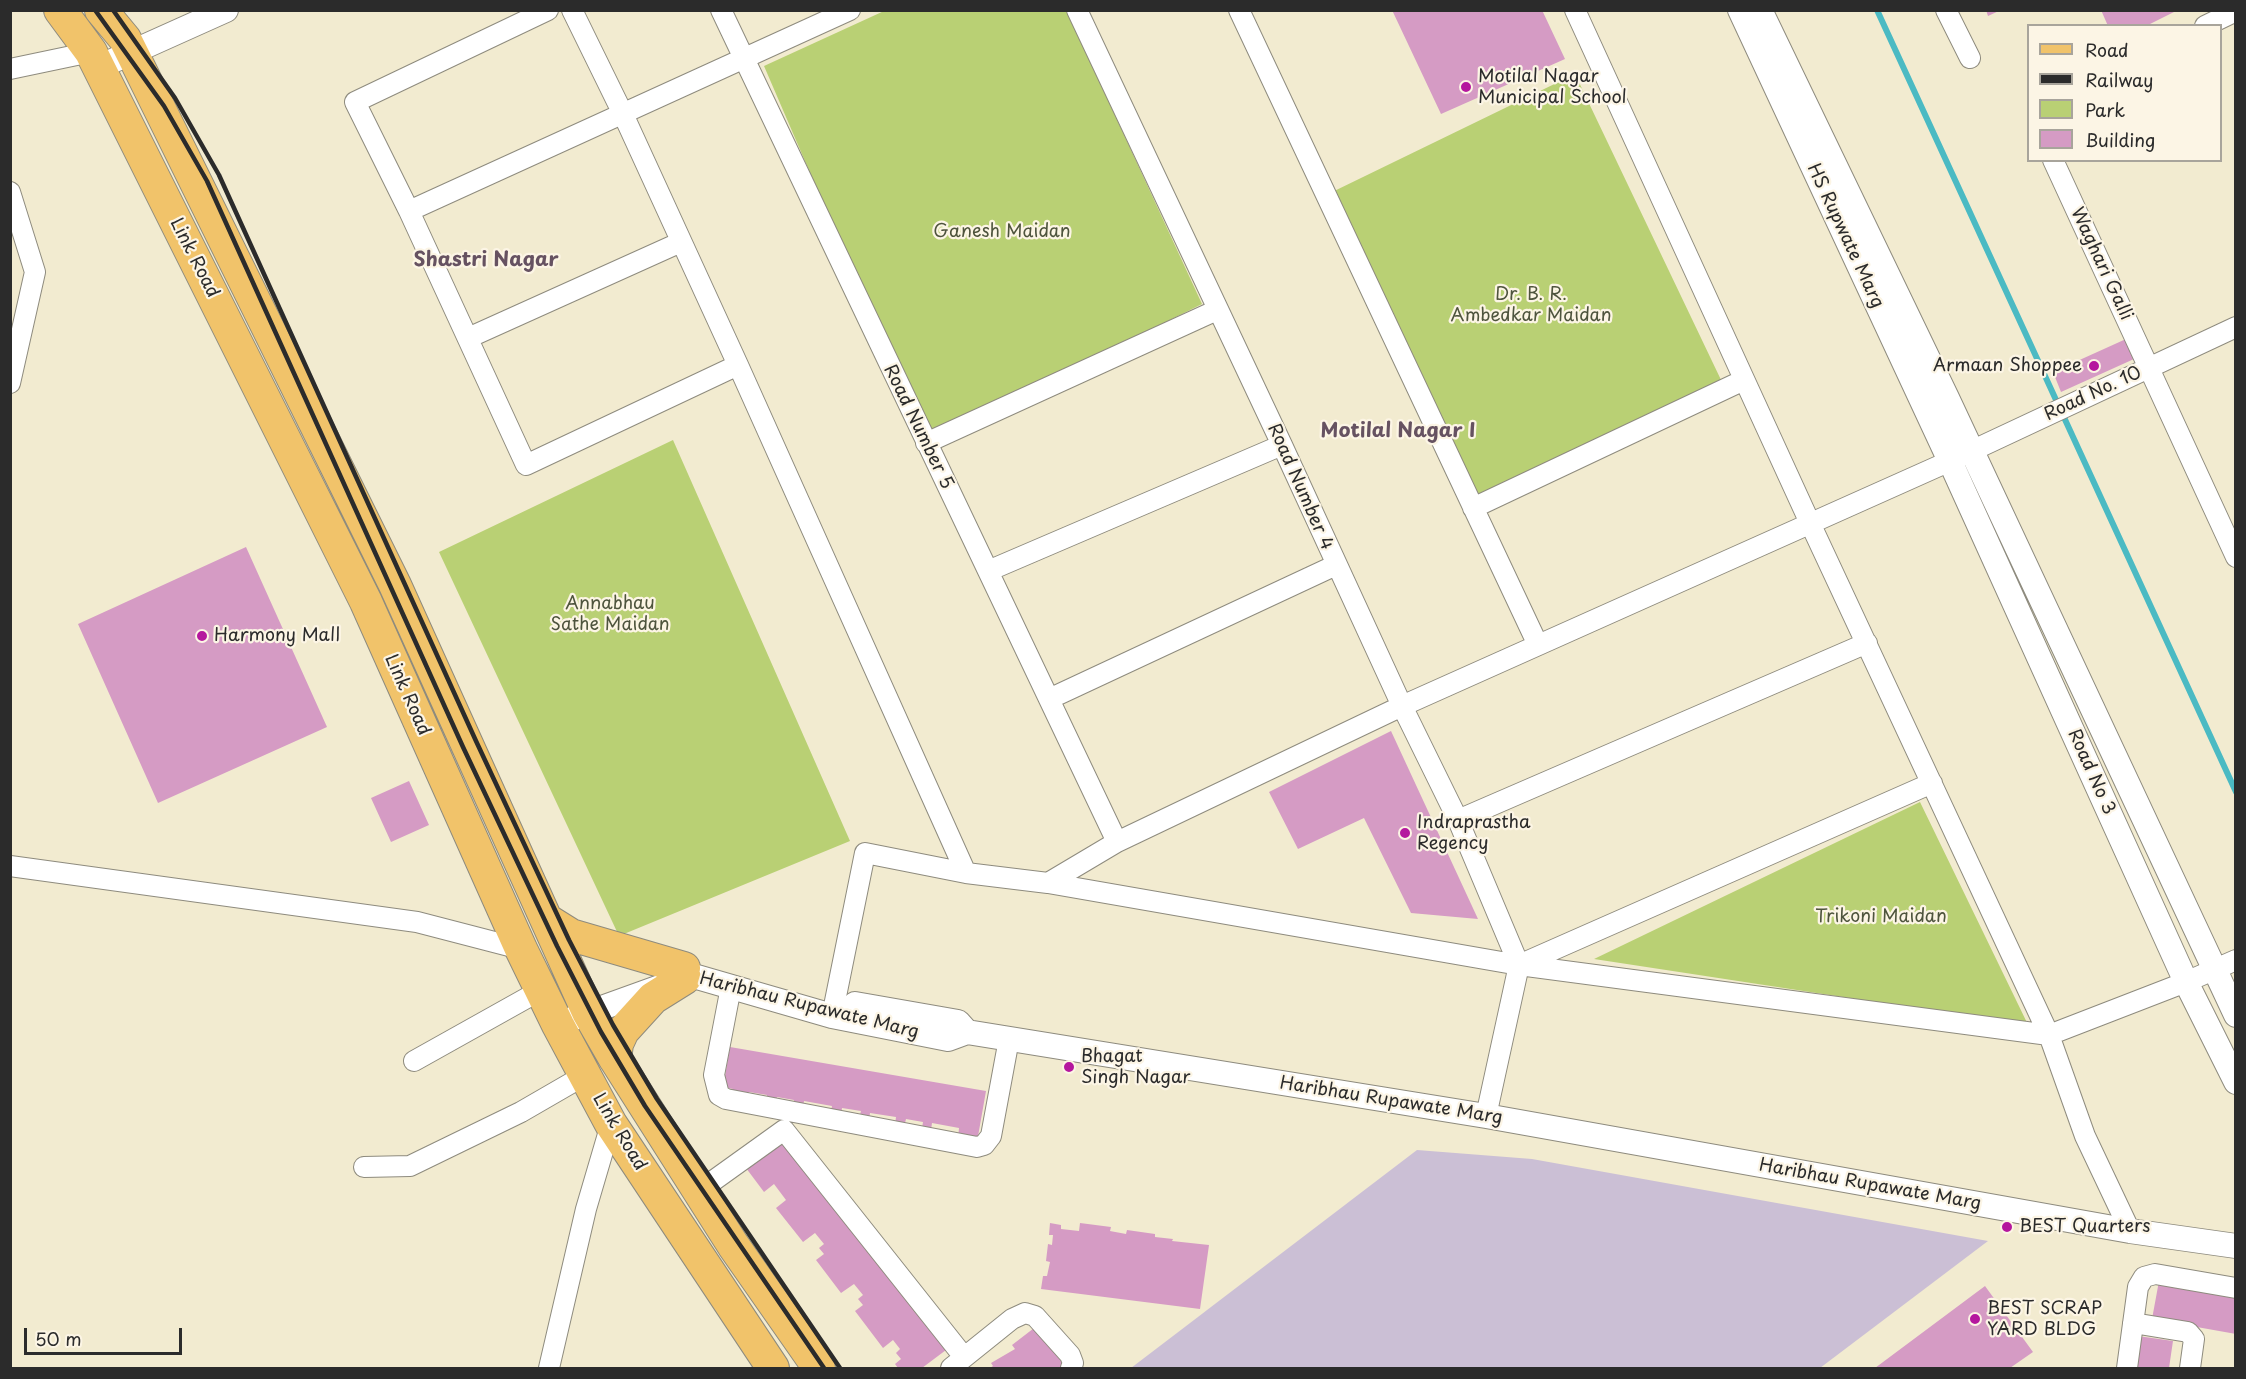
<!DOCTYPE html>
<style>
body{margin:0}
#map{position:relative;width:2246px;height:1379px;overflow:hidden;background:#f2ebd0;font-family:"Playpen Sans",sans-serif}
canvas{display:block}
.frame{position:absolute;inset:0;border:12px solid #2b2b2b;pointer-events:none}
.legend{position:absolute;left:2027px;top:24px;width:195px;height:138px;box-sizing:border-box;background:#fcf5e5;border:2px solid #a8a49b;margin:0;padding:8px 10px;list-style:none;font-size:18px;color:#2b2b2b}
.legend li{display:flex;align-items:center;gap:12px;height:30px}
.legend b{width:30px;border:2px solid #a8a49b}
.scale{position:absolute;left:24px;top:1328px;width:158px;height:27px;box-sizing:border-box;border:3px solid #2b2b2b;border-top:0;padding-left:8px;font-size:18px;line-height:21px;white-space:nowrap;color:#2b2b2b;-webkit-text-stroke:4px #fcf5e5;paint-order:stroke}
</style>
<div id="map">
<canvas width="2246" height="1379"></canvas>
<div class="frame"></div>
<ul class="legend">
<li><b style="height:8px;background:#f1c36a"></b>Road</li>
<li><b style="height:8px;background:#2b2b2b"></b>Railway</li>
<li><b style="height:16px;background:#b9d074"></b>Park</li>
<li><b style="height:16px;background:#d59bc4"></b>Building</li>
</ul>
<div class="scale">50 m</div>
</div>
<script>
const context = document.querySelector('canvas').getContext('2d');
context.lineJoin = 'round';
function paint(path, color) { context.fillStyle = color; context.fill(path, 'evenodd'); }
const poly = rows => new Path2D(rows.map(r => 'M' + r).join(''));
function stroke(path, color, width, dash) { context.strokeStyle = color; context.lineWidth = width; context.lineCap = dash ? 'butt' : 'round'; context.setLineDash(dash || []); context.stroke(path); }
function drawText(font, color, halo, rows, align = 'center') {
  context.font = font + ' "Playpen Sans",sans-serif'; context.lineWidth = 4.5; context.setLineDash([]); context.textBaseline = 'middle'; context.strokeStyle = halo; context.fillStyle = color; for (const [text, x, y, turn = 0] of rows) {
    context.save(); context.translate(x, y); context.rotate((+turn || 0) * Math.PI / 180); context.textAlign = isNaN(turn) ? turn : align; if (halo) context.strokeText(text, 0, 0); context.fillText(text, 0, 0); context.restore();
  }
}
const industrial = poly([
 [1417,1150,1532,1159,1988,1241,1820,1368,1131,1368]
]);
const green = poly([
 [884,11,1067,11,1202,304,926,442,764,66],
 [1575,74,1722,382,1470,502,1326,195],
 [673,440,850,841,619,936,439,552],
 [1920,802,2032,1033,2000,1021,1594,959]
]);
const stream = poly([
 [1877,10,2236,792]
]);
const building = poly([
 [1392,10,1542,10,1565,59,1441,114],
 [1986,10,2001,10,1988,16],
 [2101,10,2178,10,2146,26,2108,26],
 [2126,339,2134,359,2061,392,2053,372],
 [246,547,327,727,158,803,78,624],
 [1391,731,1478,919,1411,913,1364,818,1298,849,1269,792],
 [409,781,429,825,391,842,371,798],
 [730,1047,986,1091,977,1142,958,1139,959,1128,932,1123,931,1130,922,1128,923,1122,906,1119,904,1127,895,1125,896,1117,870,1113,869,1120,859,1119,861,1111,842,1108,841,1118,830,1116,832,1106,804,1101,802,1114,792,1112,794,1100,777,1097,775,1104,766,1102,767,1095,749,1092,748,1099,731,1096,733,1089,723,1087],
 [785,1138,946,1350,922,1368,898,1368,895,1364,901,1359,896,1353,900,1349,893,1340,883,1348,855,1311,863,1305,858,1299,863,1295,854,1284,841,1293,816,1260,824,1254,819,1248,824,1244,815,1233,803,1242,776,1208,786,1200,774,1184,764,1192,746,1168],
 [1050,1223,1061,1225,1061,1229,1079,1231,1080,1223,1111,1227,1110,1231,1126,1234,1127,1230,1155,1234,1155,1237,1173,1239,1172,1241,1209,1245,1200,1309,1041,1289,1043,1276,1047,1276,1050,1262,1046,1261,1048,1244,1052,1245,1053,1235,1049,1235],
 [2159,1281,2236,1294,2236,1334,2152,1319],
 [1985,1286,2033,1352,2010,1368,1875,1368],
 [1038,1325,1066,1363,1059,1368,990,1368,993,1366,991,1363,1015,1349,1012,1345],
 [2138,1336,2173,1341,2169,1368,2133,1368]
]);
const minor = poly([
 [548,10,355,102,409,211,526,465,738,365],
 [572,10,623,114,738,365,966,873],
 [721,10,1117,842],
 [1077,10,1282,445,1402,706,1458,820,1519,965],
 [1239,10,1538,645],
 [1575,10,1810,523,2049,1035,2085,1136,2130,1231],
 [1946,10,1970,58],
 [2205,26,2236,11],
 [10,69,91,52],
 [2053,160,2236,557],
 [10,192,35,272,10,383],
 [409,211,850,10],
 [468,338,681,242],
 [926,443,1217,310],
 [1473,508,1744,380],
 [988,571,1282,445],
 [1049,699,1336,565],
 [1458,820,1867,643],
 [10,866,417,922,521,949],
 [1048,883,1117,842,1402,706,1950,461,2236,327],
 [1519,965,1932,783],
 [731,987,714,1075,719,1095,726,1099,977,1147,984,1145,991,1136,1009,1039],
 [832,1016,865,853,966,873,1048,883,1519,965,2049,1035,2186,982,2236,960],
 [414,1061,541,990],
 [1486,1116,1519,965],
 [364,1167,410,1166,521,1112,585,1075],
 [699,1191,784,1130,964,1357],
 [2133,1323,2188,1332,2194,1339,2190,1368],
 [549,1368,586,1209,611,1124],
 [951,1368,1012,1319,1025,1313,1035,1316,1070,1355,1073,1363,1071,1368],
 [2127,1368,2138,1287,2144,1277,2155,1274,2236,1288]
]);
const tertiary = poly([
 [1740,10,1950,461,2186,982,2236,1082],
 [1760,10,1947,398,2236,1015],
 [99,67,226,10],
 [855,1004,958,1022,967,1032],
 [574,1018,685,978,697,977,832,1016,948,1039,967,1032,1486,1116,2130,1231,2236,1246]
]);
const primary = poly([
 [60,10,91,52,366,602,521,949,558,1025,611,1124,773,1368],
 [101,10,125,39,132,53,395,585,588,1012,615,1059,733,1245,819,1368],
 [547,920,571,935,684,968],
 [615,1059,617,1044,623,1031,653,998,685,978]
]);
const rail = poly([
 [95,10,164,106,207,181,463,747,557,946,601,1032,645,1106,824,1368],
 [113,10,175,98,219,175,476,741,569,940,613,1025,657,1099,840,1368]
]);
const markers = [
 [1466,87,6,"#b5179e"],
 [2094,366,6,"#b5179e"],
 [202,636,6,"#b5179e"],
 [1405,833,6,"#b5179e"],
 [1069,1067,6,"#b5179e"],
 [2007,1227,6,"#b5179e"],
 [1975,1319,6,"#b5179e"]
];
const poiNames = [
 ["Motilal Nagar",1478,77],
 ["Municipal School",1478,98],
 ["Armaan Shoppee",2082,366,"right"],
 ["Harmony Mall",214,636],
 ["Indraprastha",1417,823],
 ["Regency",1417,844],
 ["Bhagat",1081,1057],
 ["Singh Nagar",1081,1078],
 ["BEST Quarters",2019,1227],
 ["BEST SCRAP",1987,1309],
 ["YARD BLDG",1987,1330]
];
const parkNames = [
 ["Ganesh Maidan",1002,232],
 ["Dr. B. R.",1531,295],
 ["Ambedkar Maidan",1531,316],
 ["Annabhau",610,604],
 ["Sathe Maidan",610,625],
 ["Trikoni Maidan",1881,917]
];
const streetNames = [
 ["HS Rupwate Marg",1845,236,65],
 ["Link Road",194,258,63],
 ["Waghari Galli",2101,264,65],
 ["Road No. 10",2093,394,-25],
 ["Road Number 5",918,427,64],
 ["Road Number 4",1300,487,66],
 ["Link Road",407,695,66],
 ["Road No 3",2091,772,66],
 ["Haribhau Rupawate Marg",809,1006,14],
 ["Haribhau Rupawate Marg",1391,1101,9],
 ["Link Road",619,1132,59],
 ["Haribhau Rupawate Marg",1870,1185,10]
];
const neighbourhoodNames = [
 ["Shastri Nagar",486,260],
 ["Motilal Nagar I",1398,431]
];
paint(industrial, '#cbbfd5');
paint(green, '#b9d074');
stroke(stream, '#4bbac3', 6);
paint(building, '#d59bc4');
stroke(minor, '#8e8b7e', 22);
stroke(tertiary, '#8e8b7e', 26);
stroke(primary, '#8e8b7e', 34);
stroke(minor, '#fff', 20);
stroke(tertiary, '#fff', 24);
stroke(primary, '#f1c36a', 32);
stroke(rail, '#2b2b2b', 4.5);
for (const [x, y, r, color] of markers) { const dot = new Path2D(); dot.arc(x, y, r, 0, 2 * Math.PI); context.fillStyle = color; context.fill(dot); stroke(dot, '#fcf5e5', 2); }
drawText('18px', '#2b2b2b', '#fcf5e5', poiNames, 'left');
drawText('18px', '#4e543d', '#fcf5e5', parkNames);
drawText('18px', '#2b2b2b', '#fcf5e5', streetNames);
drawText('bold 20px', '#665261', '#fcf5e5', neighbourhoodNames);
</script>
